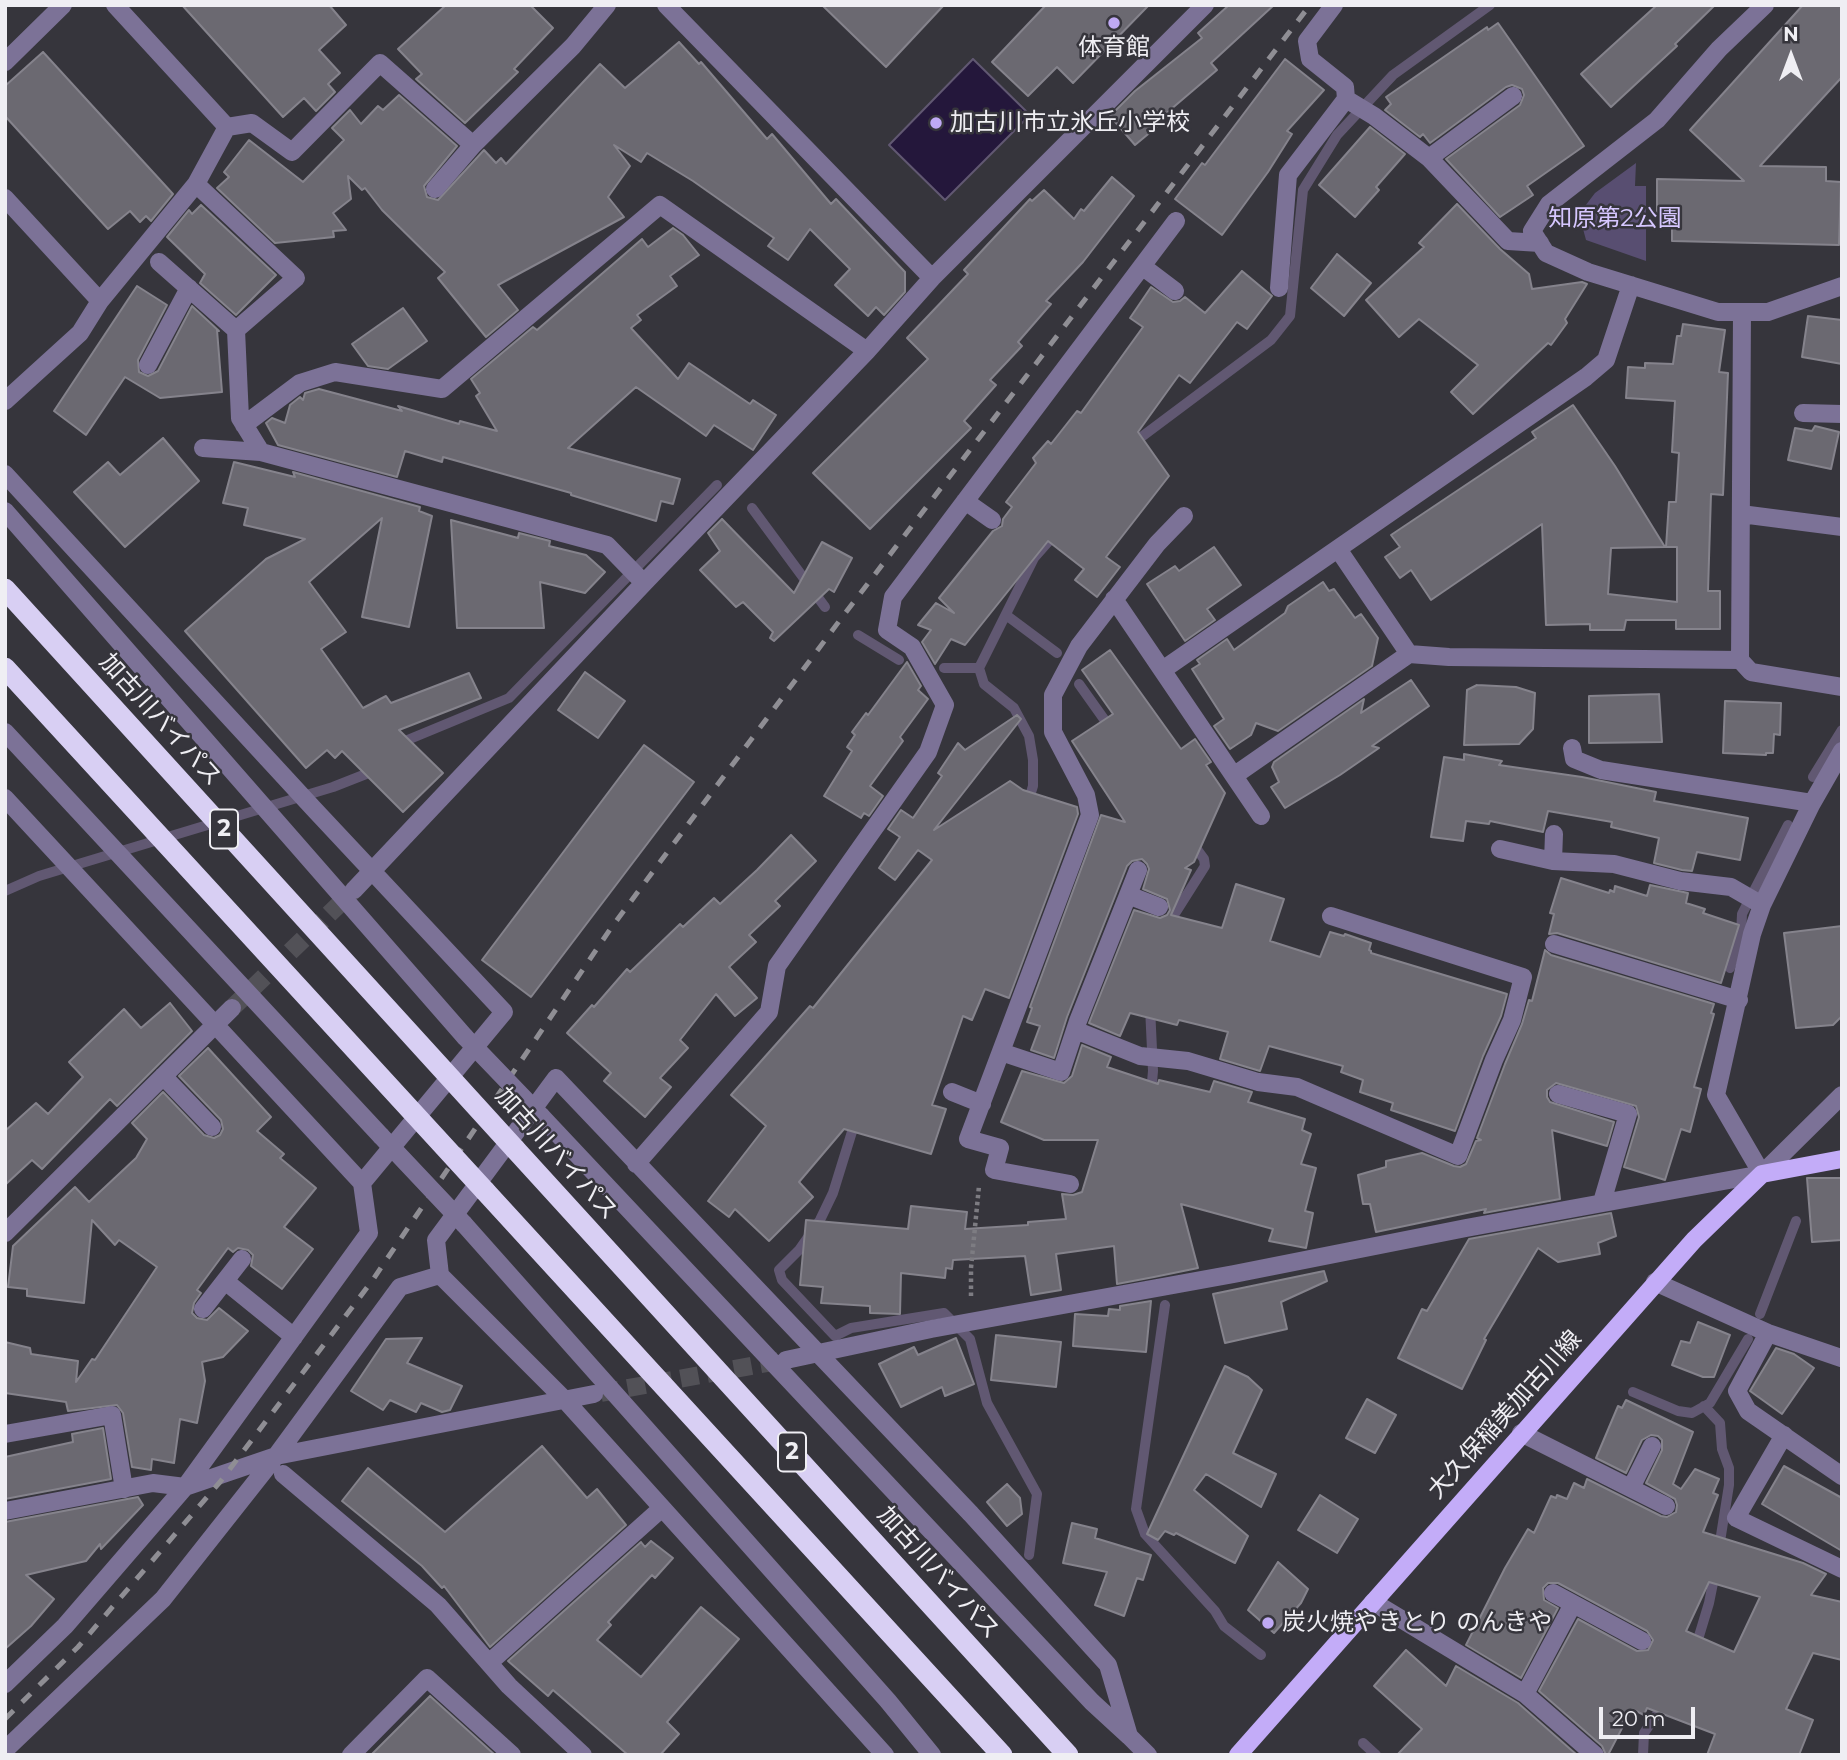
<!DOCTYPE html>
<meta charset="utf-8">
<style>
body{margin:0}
#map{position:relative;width:1847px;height:1760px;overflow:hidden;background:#36353c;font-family:Montserrat,sans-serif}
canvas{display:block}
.frame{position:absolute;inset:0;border:7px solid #efeef3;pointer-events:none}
.north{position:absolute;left:1756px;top:21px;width:70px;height:70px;-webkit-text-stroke:5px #36353c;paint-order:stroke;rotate:0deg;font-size:19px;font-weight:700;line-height:28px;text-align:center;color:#efeef3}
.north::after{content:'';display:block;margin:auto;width:24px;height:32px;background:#efeef3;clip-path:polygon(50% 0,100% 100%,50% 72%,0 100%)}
.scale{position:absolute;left:1599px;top:1707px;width:96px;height:32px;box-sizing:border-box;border:4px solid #efeef3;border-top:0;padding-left:9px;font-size:21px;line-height:24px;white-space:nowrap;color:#efeef3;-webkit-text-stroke:5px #36353c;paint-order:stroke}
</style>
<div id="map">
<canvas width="1847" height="1760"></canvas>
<div class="frame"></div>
<div class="north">N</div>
<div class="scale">20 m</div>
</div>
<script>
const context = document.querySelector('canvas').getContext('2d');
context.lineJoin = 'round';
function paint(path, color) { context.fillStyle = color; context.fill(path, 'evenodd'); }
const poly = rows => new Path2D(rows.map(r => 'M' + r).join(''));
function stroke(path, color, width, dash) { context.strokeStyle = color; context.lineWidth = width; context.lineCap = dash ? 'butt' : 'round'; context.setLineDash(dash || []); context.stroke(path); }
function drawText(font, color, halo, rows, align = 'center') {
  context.font = font + ' Montserrat,"Noto Sans JP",sans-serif'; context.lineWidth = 5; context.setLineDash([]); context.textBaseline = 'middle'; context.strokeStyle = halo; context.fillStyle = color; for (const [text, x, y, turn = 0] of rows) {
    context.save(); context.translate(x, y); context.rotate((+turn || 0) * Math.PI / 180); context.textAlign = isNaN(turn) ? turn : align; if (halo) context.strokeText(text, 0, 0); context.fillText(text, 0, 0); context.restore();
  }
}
const green = poly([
 [1636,163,1635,186,1646,186,1646,261,1586,240,1579,214,1595,193]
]);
const water = poly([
 [973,59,1030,115,945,200,889,145,973,59]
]);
const stream = poly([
 [1132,444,1271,340,1290,316,1303,190,1337,135,1393,75,1490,5],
 [752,508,825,607],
 [1006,615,1057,653],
 [858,635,899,660],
 [944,668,979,668],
 [1079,684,1111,729],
 [398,747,405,741,509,698,717,485],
 [1813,777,1842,730],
 [1028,802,1033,786,1033,760,1029,736,1014,708,984,684,979,668,1034,558,1056,533],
 [5,891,39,876,333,787,366,774,373,768],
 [1167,926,1205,866,1204,859,1193,844],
 [1730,968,1741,935,1742,914,1788,825],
 [1150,1007,1153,1071,1151,1093],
 [855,1122,833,1193,820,1220,799,1250,779,1270,782,1280,835,1336,851,1328,944,1313,970,1339,987,1403,1037,1494,1029,1555],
 [1165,1305,1136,1509,1145,1534,1215,1611,1224,1626,1261,1655],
 [1760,1314,1796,1221],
 [1633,1392,1678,1411,1692,1413,1710,1403,1748,1339],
 [1704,1406,1720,1423,1722,1449,1729,1468,1729,1485,1719,1548],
 [1696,1646,1709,1603,1715,1573],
 [1363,1743,1376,1755],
 [1643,1755,1644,1733,1665,1702]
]);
const building = poly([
 [182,5,329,5,346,25,319,50,340,73,328,84,335,92,316,111,304,98,283,117,182,5],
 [446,5,530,5,553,28,514,69,518,72,465,123,416,79,422,74,398,49,446,5],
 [822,5,944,5,886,67,822,5],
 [1046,5,1149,5,1073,83,1057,67,1028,96,992,62,1046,5],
 [1229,5,1274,5,1211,63,1217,70,1156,122,1159,125,1135,145,1110,116,1135,91,1202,38,1198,33,1229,5],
 [1657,5,1715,5,1675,44,1677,46,1611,107,1581,74,1657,5],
 [1803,5,1842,5,1842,77,1760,166,1826,167,1826,181,1841,182,1839,245,1672,241,1672,216,1657,215,1657,179,1744,181,1690,130,1803,5],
 [1498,23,1584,146,1527,186,1533,195,1500,217,1446,159,1520,105,1524,95,1522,89,1512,85,1506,87,1430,143,1423,134,1420,137,1385,110,1391,104,1386,97,1487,27,1488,30,1498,23],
 [679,42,699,64,701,62,767,139,772,134,831,204,836,199,905,272,905,292,884,315,876,307,868,316,835,285,850,269,810,229,788,260,768,246,774,238,693,181,647,153,641,162,614,145,630,166,608,197,624,217,498,285,518,310,486,337,438,278,445,272,382,210,365,188,362,190,348,176,351,199,333,213,346,230,333,231,334,237,275,243,217,188,229,177,224,172,249,140,303,182,344,140,332,128,350,110,361,124,378,106,383,110,399,95,457,146,424,186,427,197,438,200,484,150,496,163,501,158,506,164,600,64,625,88,679,42],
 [43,52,173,194,151,221,146,216,140,222,130,211,108,229,5,116,5,86,43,52],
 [1285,59,1324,90,1287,131,1292,134,1268,172,1222,235,1175,199,1202,163,1205,165,1285,59],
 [1370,127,1405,154,1376,187,1379,190,1355,217,1319,185,1370,127],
 [1112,177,1134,196,1083,262,1046,301,1051,304,1018,342,1022,346,990,380,996,385,964,421,971,428,870,529,813,473,928,359,907,338,968,274,964,270,1030,199,1032,201,1044,190,1074,219,1081,209,1084,211,1112,177],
 [1457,204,1500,249,1529,274,1532,289,1582,282,1587,284,1565,319,1567,323,1551,345,1548,343,1473,414,1451,392,1478,365,1419,319,1399,337,1366,300,1424,247,1419,243,1457,204],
 [201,205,276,275,236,315,200,283,205,274,167,237,189,210,192,214,201,205],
 [673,228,683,235,699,255,670,276,677,286,637,315,641,320,631,328,678,379,689,363,750,404,753,400,776,415,753,450,714,425,706,436,636,387,568,448,680,479,673,504,661,501,656,521,571,495,571,493,443,457,442,462,405,451,397,477,278,445,266,423,272,418,285,423,290,405,300,397,303,400,305,393,319,389,402,411,398,406,459,424,460,421,497,431,476,396,480,393,471,379,533,327,537,330,642,239,648,247,673,228],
 [1337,254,1371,283,1344,316,1311,288,1337,254],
 [1242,271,1272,296,1247,329,1237,322,1190,383,1179,375,1138,432,1169,476,1106,557,1120,567,1097,597,1075,580,1084,569,1048,541,965,645,951,639,935,664,922,642,931,630,918,625,936,603,954,613,939,598,993,531,1002,526,1003,519,1012,507,1006,502,1036,463,1033,458,1048,441,1051,444,1077,411,1081,413,1143,327,1130,318,1151,287,1173,302,1180,301,1185,297,1205,313,1242,271],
 [137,286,167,305,138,360,139,372,148,376,158,371,192,306,219,331,217,330,222,392,160,398,125,377,86,435,54,411,137,286],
 [403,308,427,341,388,369,368,366,352,344,403,308],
 [1808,316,1842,320,1842,364,1802,357,1808,316],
 [1683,324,1725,330,1719,372,1728,373,1723,495,1711,494,1708,591,1720,591,1720,629,1676,629,1676,620,1626,620,1624,630,1590,630,1590,624,1546,625,1542,524,1431,600,1411,570,1400,578,1385,557,1400,547,1391,535,1536,438,1532,432,1573,405,1615,466,1665,547,1611,548,1608,594,1677,602,1677,547,1666,547,1669,502,1676,502,1679,453,1672,452,1675,401,1626,398,1628,367,1645,368,1645,363,1673,364,1677,336,1681,336,1683,324],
 [1815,426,1839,432,1831,469,1788,460,1795,428,1812,431,1815,426],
 [163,438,199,481,125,547,74,492,108,462,120,475,163,438],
 [234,462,295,477,293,472,420,507,419,511,432,516,409,627,362,617,382,518,309,582,346,632,321,649,363,708,386,696,391,703,469,673,481,698,399,730,443,773,403,812,342,751,335,758,327,750,306,768,185,631,266,559,305,539,244,525,248,508,223,503,234,462],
 [722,519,794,593,822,542,852,558,834,592,829,589,774,641,770,638,773,632,743,602,736,607,700,570,720,551,708,533,722,519],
 [451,520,518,538,519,533,550,541,549,546,586,555,605,572,585,593,540,582,544,628,457,628,451,520],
 [1214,547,1241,585,1207,609,1215,620,1185,641,1147,584,1175,566,1179,571,1214,547],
 [1323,582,1329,591,1334,589,1355,618,1361,614,1378,638,1372,666,1278,731,1256,723,1251,735,1230,749,1214,726,1224,719,1192,669,1200,664,1197,660,1227,639,1234,650,1285,613,1288,606,1323,582],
 [1110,650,1181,749,1195,739,1211,762,1206,765,1225,793,1194,862,1185,868,1191,870,1171,915,1222,928,1236,884,1284,899,1270,941,1320,957,1330,932,1344,936,1345,934,1371,943,1369,950,1371,951,1371,953,1507,994,1501,1016,1483,1056,1455,1131,1391,1110,1393,1103,1360,1092,1363,1080,1341,1072,1343,1066,1269,1046,1260,1071,1220,1059,1228,1032,1179,1020,1177,1025,1130,1013,1120,1036,1089,1023,1134,910,1160,918,1167,915,1170,910,1167,899,1143,889,1149,869,1147,864,1142,859,1132,861,1127,866,1067,1017,1054,1058,1031,1050,1040,1026,1027,1022,1032,1008,1030,1007,1101,815,1125,822,1072,741,1113,714,1082,670,1110,650],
 [907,662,921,686,918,690,928,699,900,737,903,741,870,786,883,796,869,816,864,813,861,818,824,796,852,751,847,747,855,735,852,732,866,713,868,715,907,662],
 [585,672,625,701,598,738,558,710,585,672],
 [1411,680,1429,706,1372,746,1379,748,1340,775,1285,808,1271,787,1279,782,1272,767,1274,762,1364,699,1361,713,1411,680],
 [1477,685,1516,687,1535,693,1533,729,1519,744,1464,745,1467,690,1477,685],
 [1659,694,1662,742,1589,743,1589,696,1659,694],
 [1725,701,1781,703,1780,735,1774,734,1773,753,1766,753,1766,755,1723,753,1725,701],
 [1017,715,1021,719,934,830,1010,781,1023,790,1077,807,1078,814,1009,998,985,989,972,1020,963,1016,932,1105,946,1109,931,1154,844,1129,799,1182,813,1197,769,1241,735,1209,729,1217,708,1201,766,1126,731,1095,810,1006,813,1008,932,860,918,850,895,880,879,868,900,837,888,829,901,810,913,818,942,776,938,773,958,743,965,750,1017,715],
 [644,745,694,782,531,997,482,960,644,745],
 [1464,754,1502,761,1499,765,1582,777,1656,792,1654,801,1748,818,1740,860,1697,852,1692,871,1682,870,1654,863,1659,838,1611,827,1612,822,1548,811,1543,832,1490,821,1489,824,1466,821,1463,841,1431,837,1444,757,1464,760,1464,754],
 [791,835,816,861,775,901,780,906,749,935,756,942,729,967,757,998,735,1016,716,994,680,1040,688,1048,660,1078,671,1087,645,1117,604,1081,611,1073,567,1033,592,1005,594,1007,627,969,630,972,680,924,683,927,714,898,720,904,757,870,791,835],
 [1561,878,1609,893,1610,890,1614,892,1615,886,1647,896,1650,885,1688,893,1686,903,1705,909,1703,913,1739,925,1721,983,1557,933,1549,934,1554,914,1550,913,1561,878],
 [1842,926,1842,1016,1833,1025,1796,1028,1784,933,1842,926],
 [1545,950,1551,955,1714,1004,1711,1013,1714,1014,1694,1087,1701,1089,1690,1132,1681,1129,1665,1180,1624,1167,1639,1117,1636,1106,1556,1083,1547,1090,1547,1097,1550,1102,1614,1122,1607,1146,1552,1130,1560,1199,1484,1213,1486,1209,1376,1232,1370,1204,1363,1204,1358,1175,1386,1167,1386,1161,1422,1153,1454,1166,1460,1167,1466,1164,1476,1141,1481,1140,1477,1138,1505,1064,1522,1024,1529,1000,1532,1001,1545,950],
 [170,1003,192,1031,117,1106,110,1099,42,1169,32,1160,5,1185,5,1131,36,1103,48,1114,83,1077,69,1062,124,1009,141,1028,170,1003],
 [1082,1045,1111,1057,1107,1067,1158,1084,1159,1080,1210,1092,1214,1081,1252,1092,1248,1102,1305,1119,1302,1130,1311,1134,1301,1164,1316,1168,1305,1211,1313,1213,1306,1248,1269,1241,1273,1229,1181,1204,1198,1268,1154,1277,1117,1284,1114,1246,1056,1254,1061,1290,1031,1295,1025,1256,953,1260,952,1269,946,1268,945,1278,901,1273,900,1314,870,1313,870,1306,821,1303,823,1287,800,1285,806,1220,908,1229,911,1206,967,1212,965,1229,1028,1225,1028,1222,1066,1219,1062,1194,1073,1195,1082,1192,1098,1140,1044,1140,1001,1122,1022,1071,1064,1083,1072,1076,1082,1045],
 [208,1048,271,1117,257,1131,284,1154,280,1158,316,1188,284,1227,313,1249,282,1289,251,1266,253,1255,248,1250,238,1248,233,1252,228,1248,197,1290,201,1293,194,1303,192,1313,197,1318,207,1320,219,1308,248,1331,223,1357,202,1362,205,1381,197,1423,180,1419,174,1463,152,1459,151,1470,132,1467,123,1413,117,1405,68,1411,66,1402,5,1393,5,1342,30,1348,31,1354,78,1361,76,1382,92,1359,95,1360,157,1267,119,1240,115,1245,92,1220,84,1303,27,1296,27,1289,8,1287,13,1246,75,1187,89,1202,136,1158,147,1139,132,1123,163,1092,204,1135,214,1138,220,1135,223,1129,221,1120,179,1076,208,1048],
 [1807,1178,1842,1178,1842,1240,1812,1242,1807,1178],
 [1611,1213,1616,1236,1598,1243,1600,1254,1558,1262,1538,1248,1484,1339,1486,1340,1462,1389,1398,1358,1422,1309,1427,1311,1469,1239,1611,1213],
 [1324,1271,1327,1281,1281,1302,1287,1329,1225,1343,1213,1294,1324,1271],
 [1151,1301,1146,1352,1073,1346,1075,1314,1108,1316,1109,1309,1120,1310,1120,1306,1151,1301],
 [1698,1322,1730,1335,1714,1377,1703,1377,1672,1365,1681,1341,1690,1343,1698,1322],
 [996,1335,1061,1342,1056,1387,991,1380,996,1335],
 [422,1338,407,1363,462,1386,450,1410,442,1412,421,1403,416,1412,390,1400,383,1410,351,1391,386,1339,422,1338],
 [956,1338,974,1384,945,1396,942,1387,901,1407,879,1364,914,1347,918,1355,956,1338],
 [1776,1348,1794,1354,1814,1368,1782,1414,1750,1391,1776,1348],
 [1225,1366,1248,1377,1262,1390,1233,1453,1276,1474,1261,1507,1206,1474,1194,1490,1248,1536,1235,1563,1176,1533,1174,1535,1165,1531,1158,1540,1147,1534,1225,1366],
 [1367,1399,1396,1415,1375,1453,1346,1438,1367,1399],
 [1626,1400,1693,1432,1673,1484,1681,1489,1695,1469,1719,1479,1713,1493,1718,1495,1703,1532,1803,1563,1826,1574,1811,1595,1842,1602,1842,1660,1813,1653,1786,1709,1813,1720,1799,1755,1707,1755,1715,1734,1647,1708,1644,1715,1632,1709,1608,1755,1606,1755,1602,1746,1539,1691,1578,1619,1637,1651,1648,1650,1653,1640,1647,1631,1558,1583,1548,1583,1543,1588,1544,1600,1558,1608,1521,1678,1466,1645,1505,1568,1528,1529,1534,1533,1551,1496,1556,1498,1557,1495,1567,1499,1574,1483,1584,1488,1587,1479,1661,1516,1667,1517,1676,1512,1677,1505,1675,1499,1646,1483,1662,1450,1662,1440,1658,1436,1651,1435,1642,1440,1626,1473,1596,1458,1618,1406,1622,1408,1626,1400],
 [1709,1582,1760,1597,1734,1652,1686,1631,1709,1582],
 [103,1428,111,1479,5,1499,5,1457,73,1442,72,1434,103,1428],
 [542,1446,587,1498,597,1489,626,1525,490,1647,444,1586,442,1588,422,1566,342,1501,368,1468,445,1532,542,1446],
 [1784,1466,1842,1498,1842,1551,1762,1504,1784,1466],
 [1007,1484,1020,1498,1022,1514,1007,1526,987,1502,1007,1484],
 [1320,1495,1358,1519,1337,1553,1298,1530,1320,1495],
 [138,1497,143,1505,101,1549,100,1544,86,1561,26,1575,54,1599,31,1626,5,1649,5,1522,138,1497],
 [1072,1523,1097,1529,1095,1538,1151,1555,1143,1580,1137,1578,1124,1616,1095,1605,1107,1572,1063,1563,1072,1523],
 [651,1541,673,1558,655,1578,652,1575,608,1622,611,1625,597,1640,641,1677,701,1607,739,1639,667,1722,679,1734,660,1755,628,1755,553,1690,548,1696,508,1661,641,1542,645,1547,651,1541],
 [1278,1562,1308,1589,1301,1603,1274,1633,1248,1610,1278,1562],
 [1406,1650,1446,1686,1456,1666,1518,1703,1577,1755,1397,1755,1422,1729,1374,1686,1406,1650],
 [430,1696,495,1755,371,1755,430,1696]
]);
const minorTunnel = poly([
 [232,1008,354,890],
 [601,1393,784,1360]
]);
const path = poly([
 [971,1296,971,1268,979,1186]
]);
const minor = poly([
 [115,5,227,127],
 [666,5,932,278],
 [1765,5,1719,49,1657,120,1549,204,1532,231,1546,253,1588,272,1718,312,1768,312,1842,286],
 [5,62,63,5],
 [1346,99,1374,116,1429,158,1508,241,1540,243],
 [1429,158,1513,96],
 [196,184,296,278,236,330,240,418,261,452],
 [435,189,473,145,573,46,607,5],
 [5,198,100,301],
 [159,262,236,330],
 [1142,266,1175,291],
 [1279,288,1288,175,1346,99,1345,87,1310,59,1307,41,1334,5],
 [148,365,189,288],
 [5,401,80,333,100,301,196,184,227,127,252,123,292,152,380,63,473,145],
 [1803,413,1842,414],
 [244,425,300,383,335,372,442,389,660,205,867,351],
 [203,448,261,452,607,545,644,583],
 [5,474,313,808,504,1012,362,1183],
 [965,501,992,520],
 [5,511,465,1037],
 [1741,514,1842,527],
 [1338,549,1409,654],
 [1114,599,1261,816],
 [1740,660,1742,312],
 [1164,669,1586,377,1606,360,1631,285],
 [5,732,381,1136],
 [1572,748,1574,759,1601,770,1812,803],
 [1235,775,1409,654,1449,657,1740,660,1751,672,1842,687],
 [5,798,362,1183,369,1233,185,1487,65,1626,5,1684],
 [1500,849,1553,861,1614,864,1680,881,1731,887,1762,905],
 [1553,861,1554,834],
 [354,890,644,583,867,351,932,278,1205,5],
 [1128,895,1159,907],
 [1554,944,1739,1000],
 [1075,1030,1140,1056,1188,1061,1258,1082,1297,1087,1458,1156,1494,1060,1512,1020,1523,977,1331,916],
 [1001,1052,1061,1072,1078,1021,1138,870],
 [163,1076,212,1127],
 [952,1092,982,1104],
 [1558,1094,1628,1114,1602,1202],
 [541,1116,1092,1702,1129,1736],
 [636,1164,769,1012,777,966,928,752,945,705,912,647,887,630,893,597,1176,221],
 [1762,1174,1716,1095,1752,934,1762,905,1811,805,1842,751],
 [1762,1174,1842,1095],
 [1070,1184,994,1170,1000,1148,968,1139,1090,815,1086,795,1053,732,1053,695,1079,646,1157,544,1184,516],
 [464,1224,888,1701,932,1755],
 [5,1233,232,1008],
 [440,1275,436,1240,556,1078,971,1514,1108,1665,1129,1736,1148,1755],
 [225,1281,294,1337],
 [1655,1282,1768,1333,1841,1358],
 [203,1309,242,1259],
 [1768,1333,1737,1391,1748,1411,1842,1476],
 [786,1360,931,1329,1234,1274,1466,1228,1762,1174],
 [1521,1433,1666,1506],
 [5,1434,112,1415,124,1489],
 [1784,1435,1736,1518,1842,1569],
 [283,1474,438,1605,509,1686,583,1755],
 [1631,1488,1652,1446],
 [5,1511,153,1483,185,1487,276,1456,594,1394],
 [1553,1593,1642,1641],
 [1373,1602,1525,1694,1595,1755],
 [490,1662,662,1508],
 [1525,1694,1573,1604],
 [5,1750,163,1599,276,1456,400,1287,440,1275,564,1399,885,1755],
 [351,1755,427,1678,512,1755]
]);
const major = poly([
 [1238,1755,1694,1240,1762,1174,1842,1159]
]);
const highway = poly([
 [515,1149,1068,1755],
 [485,1191,1002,1755]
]);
const rail = poly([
 [5,1719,78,1647,220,1482,372,1281,611,928,840,620,1310,5]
]);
const minorBridge = poly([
 [465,1037,541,1116],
 [381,1136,464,1224]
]);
const highwayBridge = poly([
 [5,589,515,1149],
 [5,668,485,1191]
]);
const markers = [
 [1114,23,7,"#bfa9f4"],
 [936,123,7,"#bfa9f4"],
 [1268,1623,7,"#bfa9f4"]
];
const shields = [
 [224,829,28],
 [792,1452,28]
];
const shieldNames = [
 ["2",224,829],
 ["2",792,1452]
];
const poiNames = [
 ["体育館",1114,48,"center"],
 ["加古川市立氷丘小学校",950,123],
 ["炭火焼やきとり のんきや",1282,1623]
];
const parkNames = [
 ["知原第2公園",1615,219]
];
const streetNames = [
 ["加古川バイパス",160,720,48],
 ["加古川バイパス",556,1154,48],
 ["大久保稲美加古川線",1505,1415,-48],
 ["加古川バイパス",938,1573,48]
];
paint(green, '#584e71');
paint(water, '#24173b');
stroke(water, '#615872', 2);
stroke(stream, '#615872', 10);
paint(building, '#6b6971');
stroke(building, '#85838c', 2);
stroke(minorTunnel, '#525157', 18, [18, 9]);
stroke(path, '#7d7c82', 4.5, [3.5, 3.5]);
stroke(minor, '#7c7297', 18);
stroke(major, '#c3acf8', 18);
stroke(highway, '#d8cff3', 21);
stroke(rail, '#8f8e94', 5, [12, 12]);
stroke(minorBridge, '#7c7297', 18);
stroke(highwayBridge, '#d8cff3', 21);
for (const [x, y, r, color] of markers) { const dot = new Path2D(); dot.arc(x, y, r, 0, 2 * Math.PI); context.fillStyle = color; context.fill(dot); stroke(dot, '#36353c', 2.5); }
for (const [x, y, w] of shields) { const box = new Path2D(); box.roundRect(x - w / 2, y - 19.5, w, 39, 5); context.fillStyle = '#36353c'; context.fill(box); stroke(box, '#efeef3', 2); }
drawText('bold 23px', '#efeef3', null, shieldNames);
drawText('24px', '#efeef3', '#36353c', poiNames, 'left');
drawText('24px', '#d6c7ff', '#36353c', parkNames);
drawText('24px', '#efeef3', '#36353c', streetNames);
</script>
